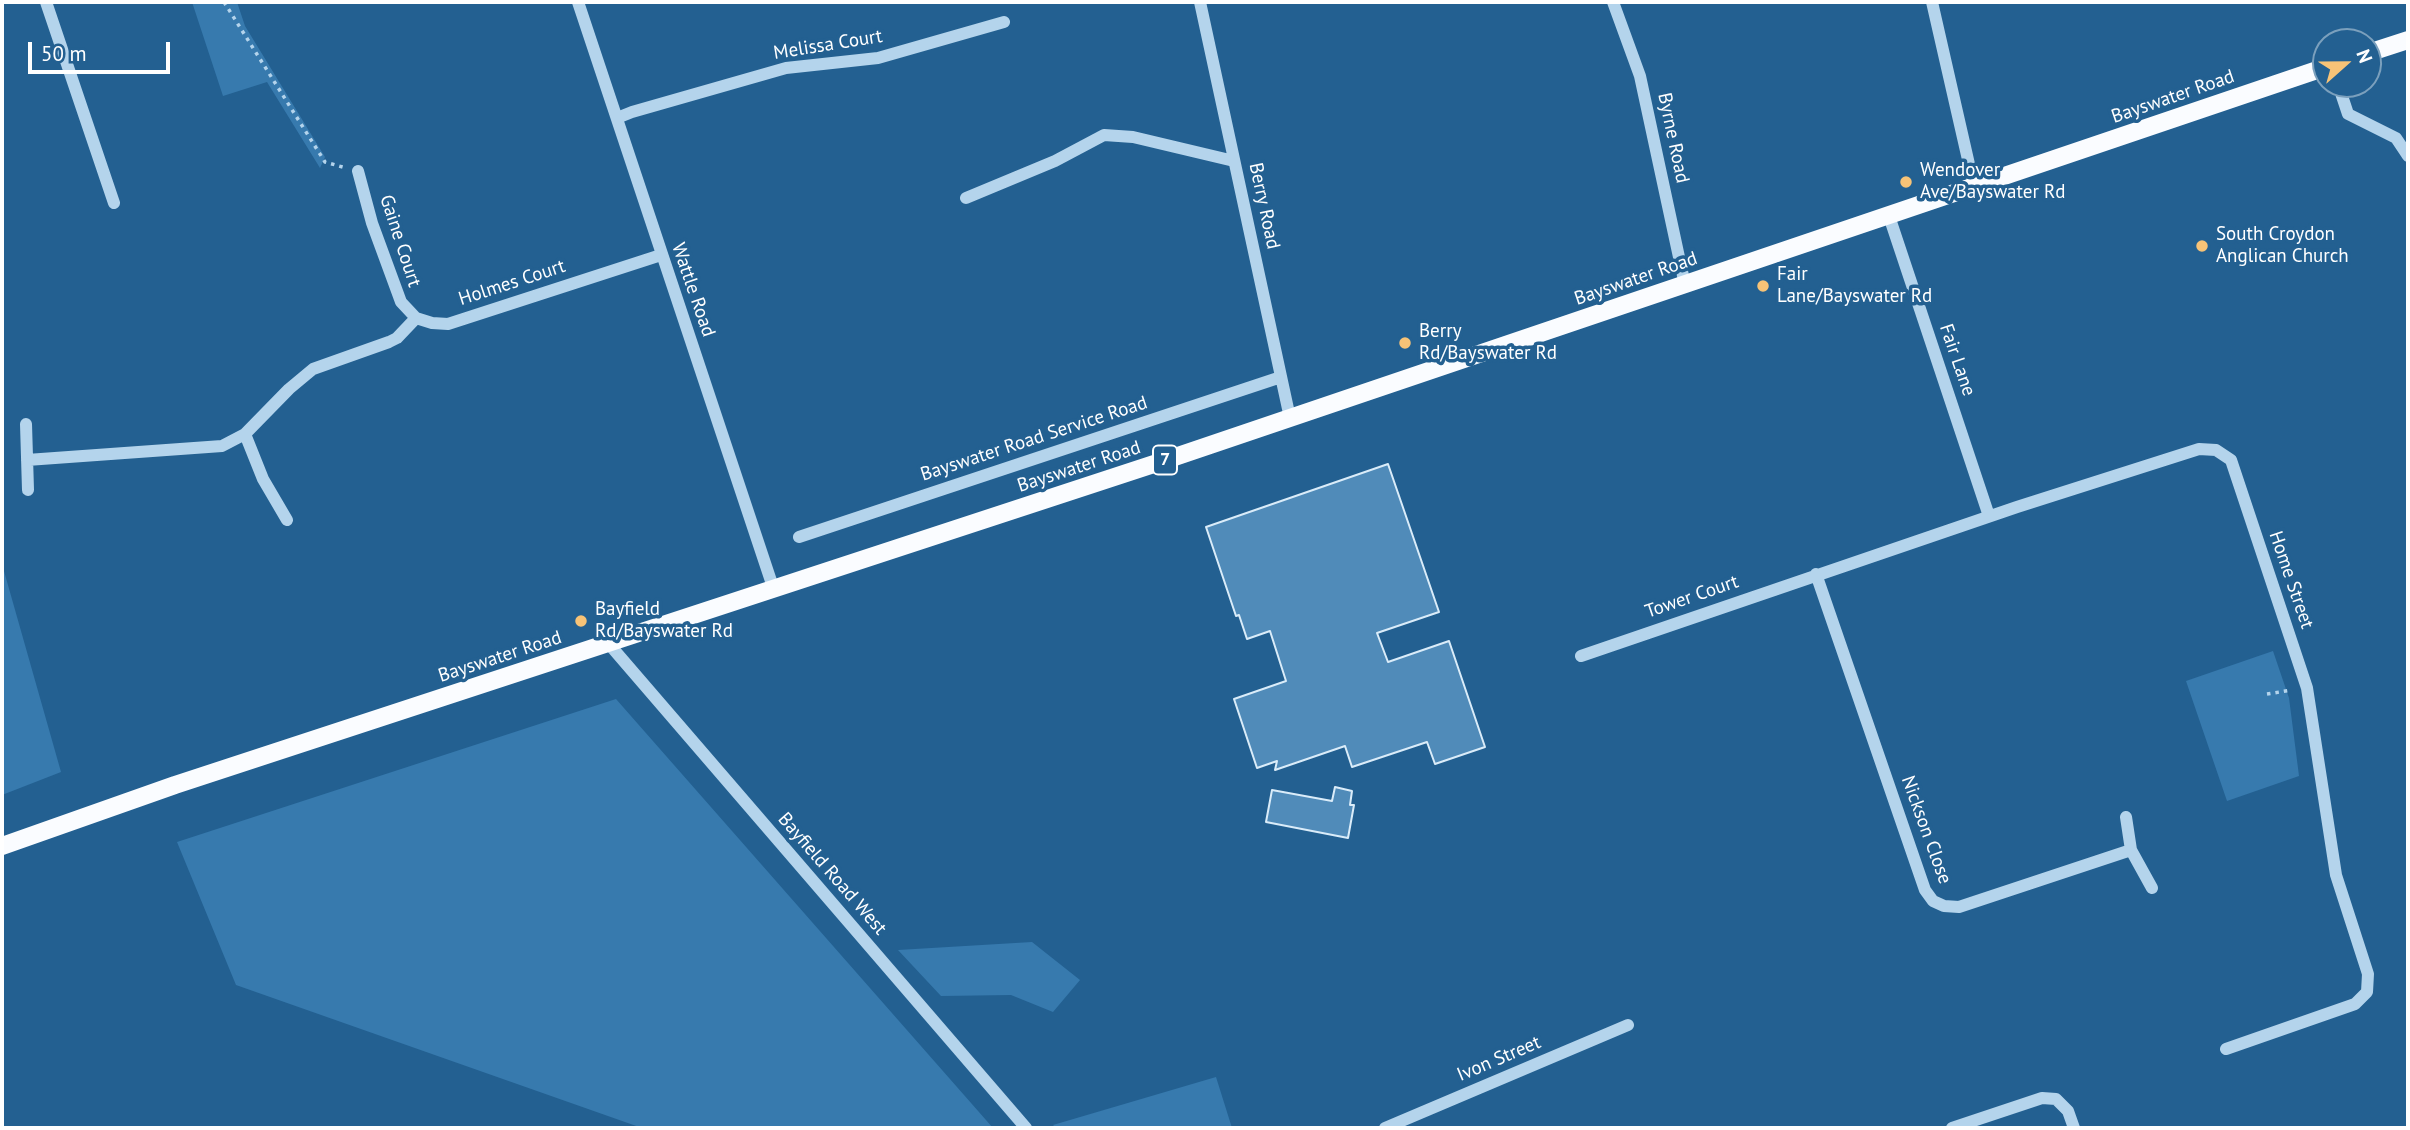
<!DOCTYPE html>
<style>
body{margin:0}
#map{position:relative;width:2410px;height:1130px;overflow:hidden;background:#236091;font-family:"PT Sans",sans-serif}
canvas{display:block}
.frame{position:absolute;inset:0;border:4px solid #fff;pointer-events:none}
.north{position:absolute;left:2312px;top:28px;width:70px;height:70px;box-sizing:border-box;background:#236091;border:2px solid #7ba0bd;border-radius:50%;rotate:69deg;font-size:19px;font-weight:700;line-height:28px;text-align:center;color:#fff}
.north::after{content:'';display:block;margin:auto;width:24px;height:32px;background:#f7c377;clip-path:polygon(50% 0,100% 100%,50% 72%,0 100%)}
.scale{position:absolute;left:28px;top:42px;width:142px;height:32px;box-sizing:border-box;border:4px solid #fff;border-top:0;padding-left:9px;font-size:21px;line-height:24px;white-space:nowrap;color:#fff;-webkit-text-stroke:5px #236091;paint-order:stroke}
</style>
<div id="map">
<canvas width="2410" height="1130"></canvas>
<div class="frame"></div>
<div class="north">N</div>
<div class="scale">50 m</div>
</div>
<script>
const context = document.querySelector('canvas').getContext('2d');
context.lineJoin = 'round';
function paint(path, color) { context.fillStyle = color; context.fill(path, 'evenodd'); }
const poly = rows => new Path2D(rows.map(r => 'M' + r).join(''));
function stroke(path, color, width, dash) { context.strokeStyle = color; context.lineWidth = width; context.lineCap = dash ? 'butt' : 'round'; context.setLineDash(dash || []); context.stroke(path); }
function drawText(font, color, halo, rows, align = 'center') {
  context.font = font + ' "PT Sans",sans-serif'; context.lineWidth = 7; context.setLineDash([]); context.textBaseline = 'middle'; context.strokeStyle = halo; context.fillStyle = color; for (const [text, x, y, turn = 0] of rows) {
    context.save(); context.translate(x, y); context.rotate((+turn || 0) * Math.PI / 180); context.textAlign = isNaN(turn) ? turn : align; if (halo) context.strokeText(text, 0, 0); context.fillText(text, 0, 0); context.restore();
  }
}
const green = poly([
 [192,2,237,2,245,26,325,157,320,168,267,82,223,96],
 [2,564,61,772,2,795],
 [2273,651,2289,698,2299,776,2227,801,2186,681],
 [616,699,993,1128,642,1128,236,985,177,842],
 [1032,942,1080,980,1053,1012,1011,995,941,996,898,950],
 [1216,1077,1232,1128,1056,1128,1053,1125]
]);
const building = poly([
 [1388,464,1439,612,1377,633,1388,662,1449,641,1485,747,1435,764,1427,742,1352,767,1345,746,1275,770,1277,761,1257,768,1234,699,1286,681,1270,631,1247,639,1239,615,1236,616,1206,527,1388,464],
 [1335,787,1352,791,1350,805,1354,805,1348,838,1266,822,1272,790,1332,801,1335,787]
]);
const path = poly([
 [224,2,325,162,346,168],
 [2267,694,2292,690]
]);
const minor = poly([
 [46,2,114,203],
 [578,2,774,590],
 [1200,2,1290,418],
 [1613,2,1640,76,1685,285],
 [1932,2,1974,186],
 [2338,84,2348,114,2396,138,2408,156],
 [617,118,632,112,786,68,878,58,1004,22],
 [358,171,372,223,401,302,416,318],
 [966,198,1055,161,1104,135,1133,137,1234,161],
 [1889,216,1989,516],
 [26,424,28,490],
 [245,434,263,479,287,520],
 [27,460,222,446,245,434,289,389,313,369,389,342,397,338,416,318,432,323,448,324,661,255],
 [799,537,1281,377],
 [1816,574,1925,890,1933,901,1944,906,1959,907,2131,850],
 [609,644,1026,1128],
 [1581,656,2017,507,2199,449,2216,450,2231,460,2307,688,2336,875,2368,974,2367,992,2355,1004,2226,1049],
 [2126,817,2131,850,2152,888],
 [1385,1128,1628,1025],
 [1952,1128,2042,1098,2056,1099,2068,1111,2074,1128]
]);
const major = poly([
 [2368,53,2408,40],
 [2,846,175,785,1160,462,2326,67]
]);
const markers = [
 [1906,182,7,"#f7c377"],
 [2202,246,7,"#f7c377"],
 [1763,286,7,"#f7c377"],
 [1405,343,7,"#f7c377"],
 [581,621,7,"#f7c377"]
];
const shields = [
 [1165,460,24]
];
const shieldNames = [
 ["7",1165,460]
];
const streetNames = [
 ["Melissa Court",828,45,-9],
 ["Bayswater Road",2173,97,-19],
 ["Byrne Road",1673,138,78],
 ["Berry Road",1264,206,78],
 ["Gaine Court",400,241,72],
 ["Bayswater Road",1636,279,-19],
 ["Holmes Court",512,283,-18],
 ["Wattle Road",693,290,71],
 ["Fair Lane",1957,360,71],
 ["Bayswater Road Service Road",1034,439,-18],
 ["Bayswater Road",1079,467,-18],
 ["Home Street",2291,580,71],
 ["Tower Court",1692,597,-19],
 ["Bayswater Road",500,657,-18],
 ["Nickson Close",1926,830,70],
 ["Bayfield Road West",832,874,49],
 ["Ivon Street",1499,1059,-23]
];
const poiNames = [
 ["Wendover",1920,171],
 ["Ave/Bayswater Rd",1920,193],
 ["South Croydon",2216,235],
 ["Anglican Church",2216,257],
 ["Fair",1777,275],
 ["Lane/Bayswater Rd",1777,297],
 ["Berry",1419,332],
 ["Rd/Bayswater Rd",1419,354],
 ["Bayfield",595,610],
 ["Rd/Bayswater Rd",595,632]
];
paint(green, '#377aae');
paint(building, '#508bb9');
stroke(building, '#daecf9', 2);
stroke(path, '#b4d4ec', 3.5, [3.5, 5]);
stroke(minor, '#b4d4ec', 12);
stroke(major, '#fafcff', 18);
for (const [x, y, r, color] of markers) { const dot = new Path2D(); dot.arc(x, y, r, 0, 2 * Math.PI); context.fillStyle = color; context.fill(dot); stroke(dot, '#236091', 2.5); }
for (const [x, y, w] of shields) { const box = new Path2D(); box.roundRect(x - w / 2, y - 14.5, w, 29, 5); context.fillStyle = '#236091'; context.fill(box); stroke(box, '#fff', 2); }
drawText('bold 18px', '#fff', null, shieldNames);
drawText('19px', '#fff', '#236091', streetNames);
drawText('19px', '#fff', '#236091', poiNames, 'left');
</script>
